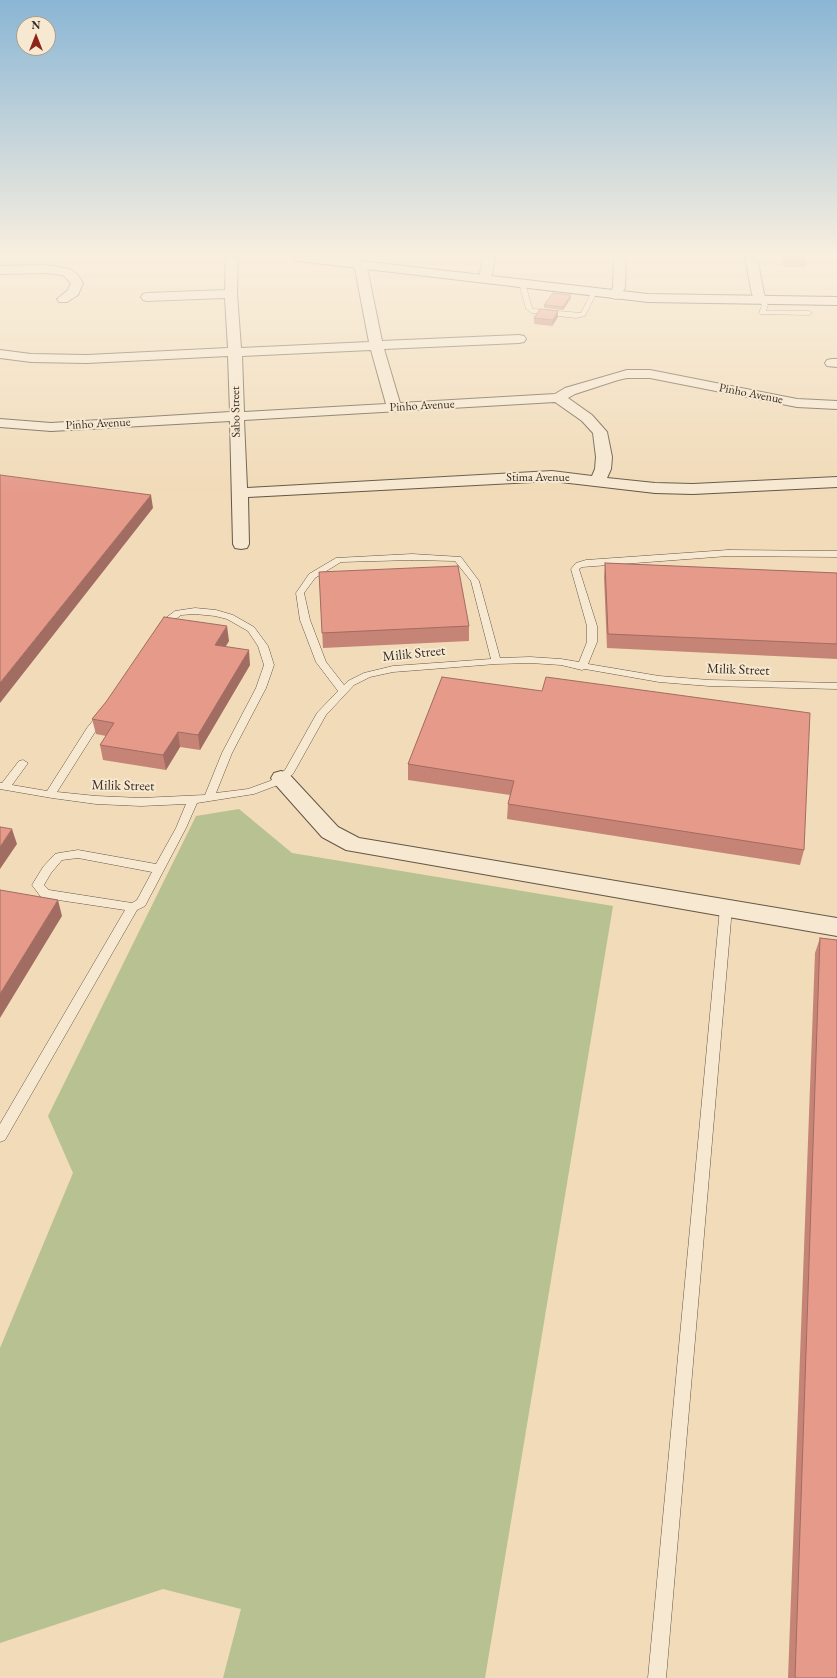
<!DOCTYPE html>
<style>
body{margin:0}
#map{position:relative;width:837px;height:1678px;overflow:hidden;background:#f1dbb8;font-family:"EB Garamond",serif}
canvas{display:block}
.north{position:absolute;left:16px;top:16px;width:40px;height:40px;box-sizing:border-box;background:#f6e8d1;border:1px solid #a99c8b;border-radius:50%;rotate:0deg;font-size:11px;font-weight:700;line-height:16px;text-align:center;color:#352b21}
.north::after{content:'';display:block;margin:auto;width:14px;height:18px;background:#8f2418;clip-path:polygon(50% 0,100% 100%,50% 72%,0 100%)}
</style>
<div id="map">
<canvas width="837" height="1678"></canvas>
<div class="north">N</div>
</div>
<script>
const context = document.querySelector('canvas').getContext('2d');
context.lineJoin = 'round';
function paint(path, color) { context.fillStyle = color; context.fill(path, 'evenodd'); }
const poly = rows => new Path2D(rows.map(r => 'M' + r).join(''));
function stroke(path, color, width, dash) { context.strokeStyle = color; context.lineWidth = width; context.lineCap = dash ? 'butt' : 'round'; context.setLineDash(dash || []); context.stroke(path); }
function drawText(font, color, halo, rows, align = 'center') {
  context.font = font + ' "EB Garamond",serif'; context.lineWidth = 4; context.setLineDash([]); context.textBaseline = 'middle'; context.strokeStyle = halo; context.fillStyle = color; for (const [text, x, y, turn = 0] of rows) {
    context.save(); context.translate(x, y); context.rotate((+turn || 0) * Math.PI / 180); context.textAlign = isNaN(turn) ? turn : align; if (halo) context.strokeText(text, 0, 0); context.fillText(text, 0, 0); context.restore();
  }
}
const green = poly([
 [239,809,292,853,613,906,485,1678,223,1678,241,1609,163,1589,0,1643,0,1348,73,1173,48,1116,196,816]
]);
const lane = poly([
 [522,281,525,283,532,308,534,309,581,313,592,291,597,292,585,316,576,318,532,313,526,309,519,283,522,281],
 [761,298,768,305,766,311,809,311,812,313,809,315,760,314,759,313,762,305,758,300,761,298],
 [728,550,837,551,837,557,728,556,582,567,579,569,597,626,597,642,588,664,659,676,709,680,837,683,837,689,709,686,659,682,585,669,582,670,561,665,530,663,496,664,393,672,370,677,354,685,326,715,293,774,278,785,254,794,197,803,186,828,145,906,137,910,5,1140,0,1142,0,1124,125,910,45,898,41,897,32,885,43,867,55,854,59,853,78,850,156,864,176,828,186,804,141,806,96,804,52,798,0,789,0,783,2,783,19,761,23,760,28,763,12,785,47,791,87,728,99,713,103,712,108,715,95,732,57,792,96,796,141,798,205,795,222,753,256,688,264,665,258,646,248,631,227,619,215,616,195,614,181,615,169,624,165,630,162,631,157,628,163,620,175,611,195,608,216,610,233,615,254,627,268,646,274,665,266,688,232,753,216,793,248,789,270,781,285,770,317,713,338,691,316,662,300,620,296,593,309,574,336,558,412,554,461,557,479,581,500,658,530,657,561,659,579,662,587,642,587,626,571,569,576,563,586,560,728,550],
 [412,560,455,561,471,581,491,659,393,666,364,673,348,681,344,685,326,662,310,620,304,593,315,578,341,562,412,560],
 [78,858,152,872,137,900,132,903,49,890,44,885,51,873,62,860,78,858],
 [726,904,730,905,732,908,666,1678,648,1678,720,908,722,905,726,904]
]);
const street = poly([
 [226,257,238,257,237,294,241,348,369,342,355,269,348,260,348,257,360,257,360,259,367,268,382,341,519,335,524,336,526,339,524,342,519,343,384,349,400,403,555,394,565,388,627,370,650,370,797,399,837,401,837,409,797,407,650,378,627,378,618,380,575,394,568,398,592,415,607,432,612,457,611,469,607,478,655,483,693,484,837,477,837,487,693,494,655,493,552,481,248,497,249,544,247,548,241,549,235,548,233,544,230,421,51,431,0,427,0,419,51,423,230,412,228,356,87,363,31,362,0,358,0,350,31,354,87,355,228,348,225,298,147,301,143,300,141,297,143,294,147,293,225,290,226,257],
 [371,350,386,404,244,412,242,356,371,350],
 [555,402,582,421,593,433,596,457,595,469,592,476,552,471,247,488,244,420,555,402],
 [483,257,495,257,491,279,489,282,485,283,481,282,479,279,483,257],
 [614,257,626,257,625,287,620,298,616,299,612,298,610,295,613,287,614,257],
 [745,257,757,257,764,294,767,300,765,303,757,303,752,294,745,257],
 [45,265,70,269,77,274,83,283,78,295,67,302,59,302,57,299,68,290,71,283,63,275,45,273,0,274,0,266,45,265],
 [832,359,837,359,837,367,827,366,825,363,827,360,832,359],
 [281,771,288,773,338,827,359,838,837,918,837,936,346,850,322,837,274,783,271,778,274,773,281,771]
]);
const secondary = poly([
 [292,257,326,257,648,294,837,297,837,305,648,302,298,261,294,259,292,257]
]);
const wall = poly([
 [782,257,806,257,807,261,806,267,784,267],
 [571,295,571,298,563,310,544,308,544,305],
 [558,311,558,317,552,326,534,324,534,318],
 [605,563,837,573,837,659,607,648,604,577],
 [319,572,469,626,469,641,323,648],
 [229,641,225,647,250,665,200,750,180,747,166,770,103,760,100,745,106,736,96,734,92,719,106,702],
 [442,677,804,850,800,865,507,819,508,804,510,795,408,780,408,764],
 [820,938,837,1678,788,1678,815,953]
]);
const shadedWall = poly([
 [571,295,571,298,563,310,563,307],
 [558,311,558,317,552,326,553,320],
 [151,495,153,508,0,703,0,683],
 [227,626,229,641,217,660,215,645],
 [249,650,250,665,200,750,198,735],
 [178,732,180,747,166,770,163,755],
 [12,829,17,844,0,869,0,847],
 [58,900,62,916,0,1018,0,994]
]);
const building = poly([
 [784,257,806,257,807,261,785,261,784,257],
 [553,293,571,295,563,307,544,305,553,293],
 [540,309,558,311,553,320,534,318,540,309],
 [0,475,151,495,0,683,0,475],
 [605,563,837,573,837,644,608,634,605,563],
 [458,566,469,626,322,633,319,572,458,566],
 [164,617,227,626,215,645,249,650,198,735,178,732,163,755,100,745,114,723,92,719,106,702,164,617],
 [442,677,542,691,546,677,810,713,804,850,508,804,514,781,408,764,442,677],
 [0,827,12,829,0,847,0,827],
 [0,890,58,900,0,994,0,890],
 [820,938,837,940,837,1678,795,1678,820,938]
]);
const farStreetnames = [
 ["Pinho Avenue",751,394,11],
 ["Pinho Avenue",422,406,-3],
 ["Sabo Street",236,412,-91],
 ["Pinho Avenue",98,424,-3],
 ["Stima Avenue",538,478]
];
const streetNames = [
 ["Milik Street",414,654,-6],
 ["Milik Street",738,670,2],
 ["Milik Street",123,786,1]
];
paint(green, '#b7c191');
stroke(lane, '#645747', 1);
stroke(street, '#645747', 2);
stroke(secondary, '#352b21', 2);
paint(lane, '#f6e8d1');
paint(street, '#f6e8d1');
paint(secondary, '#f6e8d1');
paint(wall, '#c68477');
paint(shadedWall, '#a16c61');
paint(building, '#e69a8a');
stroke(building, '#a16c61', 1);
const sky = context.createLinearGradient(0, 0, 0, 492);
sky.addColorStop(0, '#8ab6d5');
sky.addColorStop(0.52, '#f9efdf');
sky.addColorStop(1, '#f9efdf00');
context.fillStyle = sky;
context.fillRect(0, 0, 837, 492);
drawText('12px', '#352b21', '#f6e8d1', farStreetnames);
drawText('14px', '#352b21', '#f6e8d1', streetNames);
</script>
